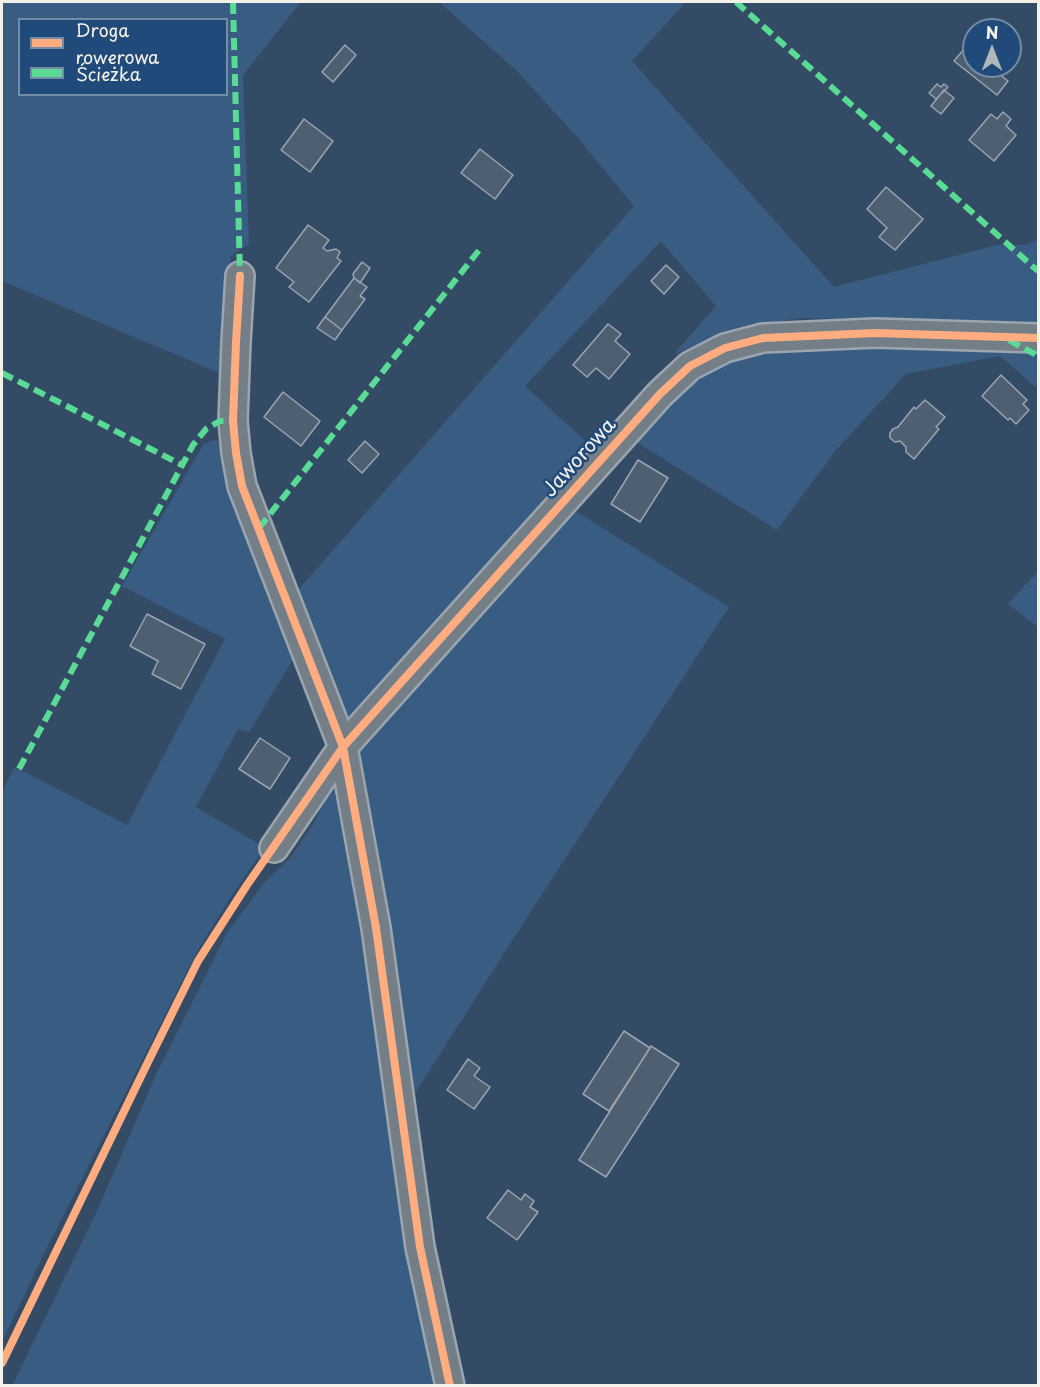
<!DOCTYPE html>
<meta charset="utf-8">
<style>
body{margin:0}
#map{position:relative;width:1040px;height:1387px;overflow:hidden;background:#344b65;font-family:"Playpen Sans",sans-serif}
canvas{display:block}
.frame{position:absolute;inset:0;border:3px solid #f4f1e8;pointer-events:none}
.legend{position:absolute;left:18px;top:18px;width:210px;height:78px;box-sizing:border-box;background:#1f4a7a;border:2px solid #748da6;margin:0;padding:8px 10px;list-style:none;font-size:18px;color:#f4f1e8}
.legend li{display:flex;align-items:center;gap:12px;height:30px}
.legend b{width:30px;border:2px solid #748da6}
.north{position:absolute;left:962px;top:18px;width:60px;height:60px;box-sizing:border-box;background:#1f4a7a;border:2px solid #748da6;border-radius:50%;rotate:0deg;font-size:16px;font-weight:700;line-height:24px;text-align:center;color:#f4f1e8}
.north::after{content:'';display:block;margin:auto;width:21px;height:27px;background:#b1b7ba;clip-path:polygon(50% 0,100% 100%,50% 72%,0 100%)}
</style>
<div id="map">
<canvas width="1040" height="1387"></canvas>
<div class="frame"></div>
<ul class="legend">
<li><b style="height:8px;background:#ffac80"></b>Droga rowerowa</li>
<li><b style="height:8px;background:#5adb95"></b>Ścieżka</li>
</ul>
<div class="north">N</div>
</div>
<script>
const context = document.querySelector('canvas').getContext('2d');
context.lineJoin = 'round';
function paint(path, color) { context.fillStyle = color; context.fill(path, 'evenodd'); }
const poly = rows => new Path2D(rows.map(r => 'M' + r).join(''));
function stroke(path, color, width, dash) { context.strokeStyle = color; context.lineWidth = width; context.lineCap = dash ? 'butt' : 'round'; context.setLineDash(dash || []); context.stroke(path); }
function drawText(font, color, halo, rows, align = 'center') {
  context.font = font + ' "Playpen Sans",sans-serif'; context.lineWidth = 5; context.setLineDash([]); context.textBaseline = 'middle'; context.strokeStyle = halo; context.fillStyle = color; for (const [text, x, y, turn = 0] of rows) {
    context.save(); context.translate(x, y); context.rotate((+turn || 0) * Math.PI / 180); context.textAlign = isNaN(turn) ? turn : align; if (halo) context.strokeText(text, 0, 0); context.fillText(text, 0, 0); context.restore();
  }
}
const green = poly([
 [2,2,301,2,243,75,249,244,231,256,228,354,219,373,2,281],
 [20,20,226,20,226,94,20,94],
 [439,2,686,2,632,61,834,287,997,245,1025,245,1038,239,1038,323,802,318,740,327,707,340,673,355,716,306,661,241,525,386,591,446,401,660,364,709,359,714,351,717,345,715,292,597,634,206,577,137,516,70],
 [1038,341,1038,389,1000,356,906,374,836,450,777,530,630,438,682,390,716,370,714,367,746,352,766,346],
 [213,440,224,443,295,656,249,732,238,729,196,807,259,844,322,748,329,752,227,903,198,950,42,1258,2,1342,2,792,14,768,25,772,127,825,225,639,122,586,203,445],
 [566,505,729,607,524,922,412,1098,355,752],
 [1038,571,1038,627,1008,604],
 [334,788,340,790,440,1385,12,1386,97,1211,158,1070,227,933,263,884,290,858,314,823,329,792]
]);
const building = poly([
 [345,45,356,55,333,82,322,72,345,45],
 [965,48,974,54,974,66,989,66,1008,81,997,95,954,61,965,48],
 [937,84,941,87,944,84,948,87,936,99,929,93,937,84],
 [944,90,954,98,941,114,931,106,944,90],
 [1003,112,1011,119,1006,126,1016,135,994,161,969,140,991,114,997,119,1003,112],
 [304,119,333,141,310,172,281,150,304,119],
 [480,149,513,175,495,199,461,173,480,149],
 [886,187,923,219,895,250,879,237,887,228,867,209,886,187],
 [308,225,329,240,323,248,327,251,336,249,340,252,337,258,341,261,309,302,289,287,294,282,276,268,308,225],
 [362,262,370,268,360,283,354,278,353,274,362,262],
 [666,265,679,277,664,294,651,281,666,265],
 [354,278,367,287,360,296,365,299,342,330,325,317,354,278],
 [325,317,342,330,335,340,317,328,325,317],
 [608,324,621,334,615,341,630,354,609,379,596,368,587,377,573,365,608,324],
 [1001,375,1027,400,1023,404,1029,410,1016,424,1010,418,1008,420,982,396,1001,375],
 [283,392,320,421,301,446,264,417,283,392],
 [925,400,945,417,936,427,939,429,914,459,906,452,906,447,900,441,895,442,890,438,890,433,893,429,898,427,914,407,916,409,925,400],
 [365,441,379,454,362,473,348,460,365,441],
 [638,460,668,478,640,522,611,504,638,460],
 [147,614,205,644,181,689,152,674,158,661,130,646,147,614],
 [260,738,290,758,270,789,239,769,260,738],
 [624,1031,650,1048,609,1111,583,1094,624,1031],
 [651,1046,679,1064,606,1177,579,1160,651,1046],
 [468,1059,480,1068,474,1076,490,1087,474,1109,447,1090,468,1059],
 [508,1190,521,1200,525,1194,534,1201,530,1207,538,1212,517,1240,487,1218,508,1190]
]);
const minor = poly([
 [240,276,236,342,233,421,236,453,242,486,343,747,376,928,420,1247,450,1386],
 [274,848,343,747,660,394,690,366,725,348,763,338,875,333,1038,338]
]);
const quiet = poly([
 [233,2,240,276],
 [736,2,1038,271],
 [1009,340,1038,356],
 [2,373,182,465],
 [259,528,480,249],
 [19,769,193,445,206,429,220,421,233,421]
]);
const cycleway = poly([
 [240,276,236,342,233,421,236,453,242,486,343,747,376,928,420,1247,450,1386],
 [2,1363,147,1064,198,961,247,885,343,747,660,394,690,366,725,348,763,338,875,333,1038,338]
]);
const streetNames = [
 ["Jaworowa",580,458,-48]
];
paint(green, '#395c83');
paint(building, '#4e5f72');
stroke(building, '#9ba5af', 1.5);
stroke(minor, '#9ba5af', 32);
stroke(minor, '#737e87', 27);
stroke(quiet, '#5adb95', 6, [12, 6]);
stroke(cycleway, '#ffac80', 8);
drawText('20px', '#f4f1e8', '#1f4a7a', streetNames);
</script>
